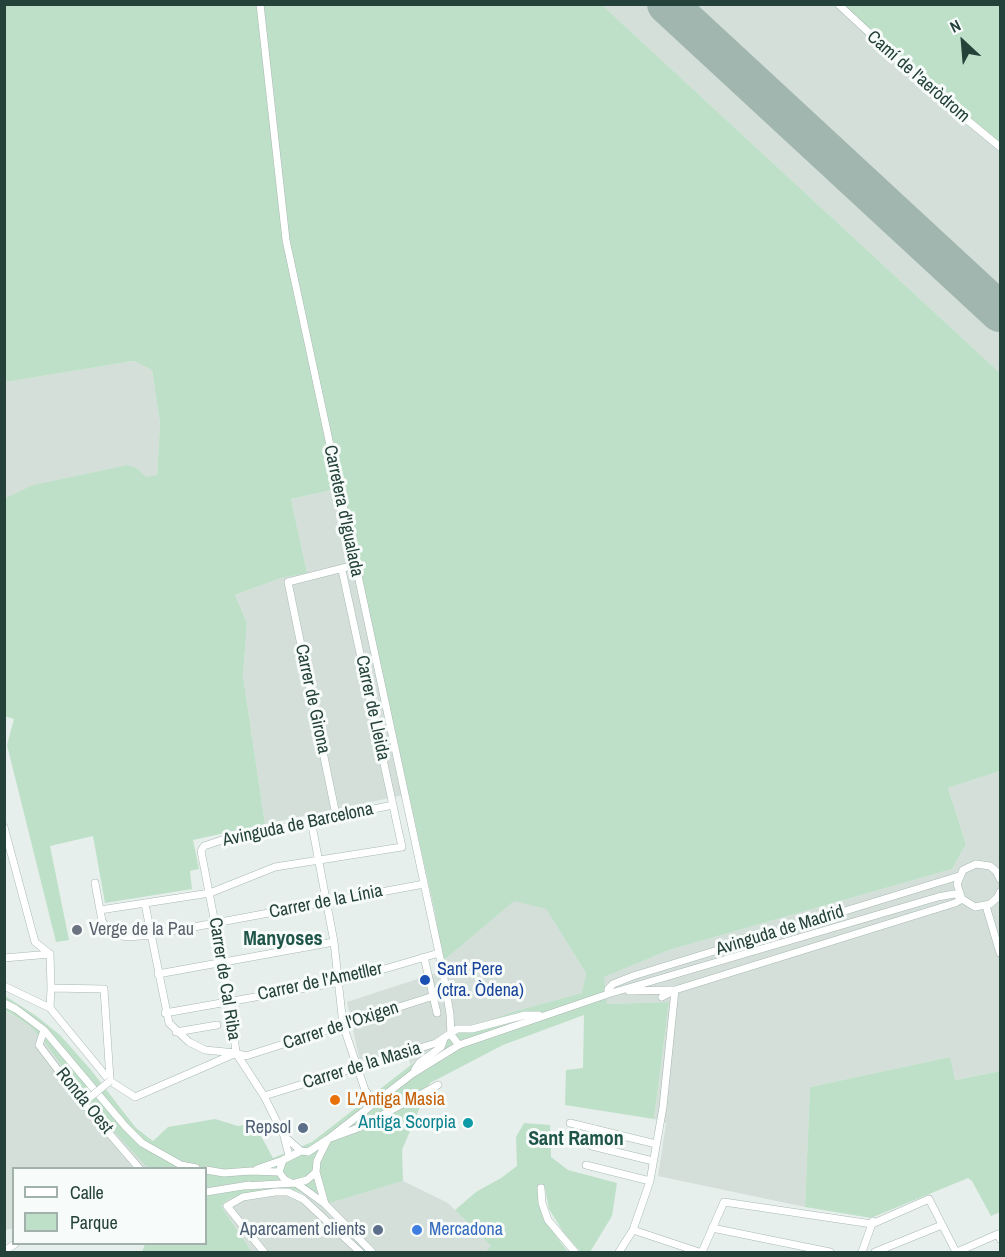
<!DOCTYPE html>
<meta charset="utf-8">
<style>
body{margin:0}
#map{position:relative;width:1005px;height:1257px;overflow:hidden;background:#e6efeb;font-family:"Archivo Narrow",sans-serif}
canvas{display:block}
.frame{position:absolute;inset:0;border:6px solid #24423a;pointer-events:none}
.legend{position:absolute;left:12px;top:1167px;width:195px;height:78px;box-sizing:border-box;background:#f7fbf9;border:2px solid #a3b1ad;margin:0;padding:8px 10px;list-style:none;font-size:18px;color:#24423a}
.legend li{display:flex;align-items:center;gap:12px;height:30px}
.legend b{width:30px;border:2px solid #a3b1ad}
.north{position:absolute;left:933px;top:12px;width:60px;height:60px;-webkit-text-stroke:4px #f7fbf9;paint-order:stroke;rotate:334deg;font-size:16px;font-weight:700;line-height:24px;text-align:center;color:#24423a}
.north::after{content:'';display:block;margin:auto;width:21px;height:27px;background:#24423a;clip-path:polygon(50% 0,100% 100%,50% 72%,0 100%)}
</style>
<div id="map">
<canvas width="1005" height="1257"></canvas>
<div class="frame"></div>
<ul class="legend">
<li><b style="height:8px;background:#fff"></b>Calle</li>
<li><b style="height:16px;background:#bfe0c8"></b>Parque</li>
</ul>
<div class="north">N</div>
</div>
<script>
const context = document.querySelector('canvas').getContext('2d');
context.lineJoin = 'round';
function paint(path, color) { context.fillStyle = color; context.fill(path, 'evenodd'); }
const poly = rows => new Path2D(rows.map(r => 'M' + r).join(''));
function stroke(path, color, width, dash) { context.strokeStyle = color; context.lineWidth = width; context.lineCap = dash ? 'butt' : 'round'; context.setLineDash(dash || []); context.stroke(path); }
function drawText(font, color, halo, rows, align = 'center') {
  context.font = font + ' "Archivo Narrow",sans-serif'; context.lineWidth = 6; context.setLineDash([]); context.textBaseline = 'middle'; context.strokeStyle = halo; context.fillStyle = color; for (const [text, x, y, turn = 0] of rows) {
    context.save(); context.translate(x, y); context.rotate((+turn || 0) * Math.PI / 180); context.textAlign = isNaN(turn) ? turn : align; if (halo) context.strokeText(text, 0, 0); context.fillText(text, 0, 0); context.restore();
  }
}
const built = poly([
 [602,5,833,5,974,131,995,148,1000,150,1000,373],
 [134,361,152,370,160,423,157,475,146,478,137,468,127,465,34,485,5,499,5,382],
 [342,488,409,794,265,824,243,676,247,623,235,595,281,578,307,573,291,499],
 [1000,771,1000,1071,954,1080,950,1057,810,1087,805,1207,658,1176,666,1123,654,1119,669,1002,607,1004,603,977,669,950,952,869,966,844,948,788],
 [514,900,546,909,586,973,583,993,512,1012,434,1047,410,1065,408,1049,360,1062,347,1002,439,972,443,961],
 [4,1010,30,1026,45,1043,91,1106,150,1168,14,1168,13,1228,7,1230,4,1227],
 [403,1181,448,1203,492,1247,485,1252,252,1252,221,1206,227,1200,243,1194,294,1190,330,1203]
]);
const green = poly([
 [5,5,602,5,1000,373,1000,771,948,788,966,844,952,869,669,950,604,977,607,1004,669,1002,654,1119,565,1105,566,1070,583,1068,584,1015,503,1045,430,1083,402,1150,403,1181,330,1203,294,1190,243,1194,227,1200,221,1206,252,1252,142,1252,145,1244,206,1244,206,1168,150,1168,144,1164,91,1106,45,1043,30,1026,5,1010,5,996,35,1015,60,1035,91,1070,136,1128,153,1141,168,1127,215,1119,238,1126,254,1123,273,1158,312,1142,434,1047,465,1030,512,1012,582,993,586,973,546,909,514,901,443,961,435,913,341,488,291,499,307,573,281,578,235,595,247,623,243,676,265,824,193,840,199,869,190,871,192,889,105,903,93,836,50,846,69,940,56,942,7,745,14,719,4,716,4,499,33,485,127,465,137,468,146,477,157,475,160,423,152,370,134,361,5,382],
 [833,5,1000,5,1000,150,995,148,974,131],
 [950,1057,955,1080,1000,1071,1000,1212,991,1216,972,1181,968,1178,871,1218,805,1207,810,1087],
 [524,1123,550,1125,551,1157,568,1170,617,1183,612,1216,590,1252,581,1252,564,1233,549,1209,545,1188,538,1186,539,1204,548,1225,568,1252,485,1252,491,1246,455,1210,476,1192,501,1178,517,1166,516,1137]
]);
const runway = poly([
 [667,4,1000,312]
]);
const minor = poly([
 [260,4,286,240,442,967,450,1014,451,1035,459,1045],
 [838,4,932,91,1000,147],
 [336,815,288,582,355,565],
 [311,820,334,942,343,1025,365,1090,374,1102],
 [4,827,35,942,50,954],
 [1000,879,996,871,990,866,976,864,963,870,957,884,962,899,975,907,990,904,997,898,1000,892],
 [95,883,102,921,108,929,117,935,128,937,151,935,424,884],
 [145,904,169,1023,189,1042,205,1050,236,1053,246,1056,446,992],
 [986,906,1000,953],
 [100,910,210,893,275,867,402,847,342,570],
 [50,954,51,988,50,1008],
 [424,957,437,1013],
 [4,958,50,954],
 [158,974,334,942],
 [4,986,50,1008,110,1081,135,1097,234,1054],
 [51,988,104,989,110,1079],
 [629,991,672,990],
 [608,994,608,989,613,984,633,976,959,876],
 [662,997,675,990,955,903,962,899],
 [4,1003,16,1009,44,1030,125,1126,142,1143,181,1165,196,1168],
 [165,1013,340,982,439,953],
 [457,1029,472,1029,525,1015,539,1015],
 [44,1030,39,1045,83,1103,139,1168],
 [176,1032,217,1025],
 [415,1069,420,1062,441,1047,444,1039],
 [264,1096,436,1043,457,1029],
 [570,1123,656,1144],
 [596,1129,592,1146,653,1161],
 [284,1136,301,1151],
 [289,1156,284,1136,264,1096,236,1053,230,1001,201,851,204,846,222,840,393,805],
 [586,1165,650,1181],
 [257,1169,283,1160],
 [206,1170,224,1173,251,1171,279,1172],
 [316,1172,325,1204],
 [291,1183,285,1180,279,1172,283,1160,301,1151,308,1152,328,1139,412,1074,459,1045,608,994,938,897,954,894,960,896],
 [296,1183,325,1204,372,1252],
 [245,1186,296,1183,307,1180,316,1172,317,1161,328,1139,358,1128,438,1085],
 [541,1188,542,1203,548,1220,575,1252],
 [206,1192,249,1185],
 [712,1228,830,1252],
 [633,1230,699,1252],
 [4,1251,15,1244],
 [264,1252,227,1206,243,1197,275,1192,288,1192,303,1199,360,1252],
 [619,1252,633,1230,650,1181,663,1107,675,990],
 [702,1252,724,1202,872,1224,929,1199,956,1252],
 [862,1252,873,1221],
 [875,1252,942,1225],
 [957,1252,998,1234,1000,1239]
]);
const minorBridge = poly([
 [83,1103,110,1081]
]);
const markers = [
 [77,930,6,"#6b7280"],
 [425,980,6,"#1a4fb4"],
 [335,1100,6,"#e8710a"],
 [468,1123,6,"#0f9aa8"],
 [303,1128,6,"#5c6f8a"],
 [378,1230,6,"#5c6f8a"],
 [417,1230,6,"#3f7fe0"]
];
const streetNames = [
 ["Camí de l'aeròdrom",918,77,41],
 ["Carretera d'Igualada",343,511,78],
 ["Carrer de Girona",312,699,78],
 ["Carrer de Lleida",372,708,78],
 ["Avinguda de Barcelona",298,825,-12],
 ["Carrer de la Línia",326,902,-11],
 ["Avinguda de Madrid",780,931,-17],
 ["Carrer de Cal Riba",224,979,81],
 ["Carrer de l'Ametller",320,982,-12],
 ["Carrer de l'Oxigen",341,1026,-18],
 ["Carrer de la Masia",362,1066,-17],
 ["Ronda Oest",84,1101,51]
];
const worshipNames = [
 ["Verge de la Pau",89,930]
];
const transitNames = [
 ["Sant Pere",437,970],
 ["(ctra. Òdena)",437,991]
];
const foodNames = [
 ["L'Antiga Masia",347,1100]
];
const cultureNames = [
 ["Antiga Scorpia",456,1123]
];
const serviceNames = [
 ["Repsol",291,1128],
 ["Aparcament clients",366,1230]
];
const shopNames = [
 ["Mercadona",429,1230]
];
const neighbourhoodNames = [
 ["Manyoses",283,940],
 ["Sant Ramon",576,1140]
];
paint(built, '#d4dfda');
paint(green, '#bfe0c8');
stroke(runway, '#a2b6b0', 40);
stroke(minor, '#a8b8b2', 8);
stroke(minor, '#fff', 7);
stroke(minorBridge, '#a8b8b2', 8, []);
stroke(minorBridge, '#fff', 7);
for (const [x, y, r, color] of markers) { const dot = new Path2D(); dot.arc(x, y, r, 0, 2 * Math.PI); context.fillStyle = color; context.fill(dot); stroke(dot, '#f7fbf9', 2); }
drawText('18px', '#24423a', '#f7fbf9', streetNames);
drawText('18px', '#5b616d', '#f7fbf9', worshipNames, 'left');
drawText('18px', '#164399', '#f7fbf9', transitNames, 'left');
drawText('18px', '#c56008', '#f7fbf9', foodNames, 'left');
drawText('18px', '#0d838f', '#f7fbf9', cultureNames, 'right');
drawText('18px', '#4e5e75', '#f7fbf9', serviceNames, 'right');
drawText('18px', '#366cbe', '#f7fbf9', shopNames, 'left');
drawText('bold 20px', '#1f5548', '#f7fbf9', neighbourhoodNames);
</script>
